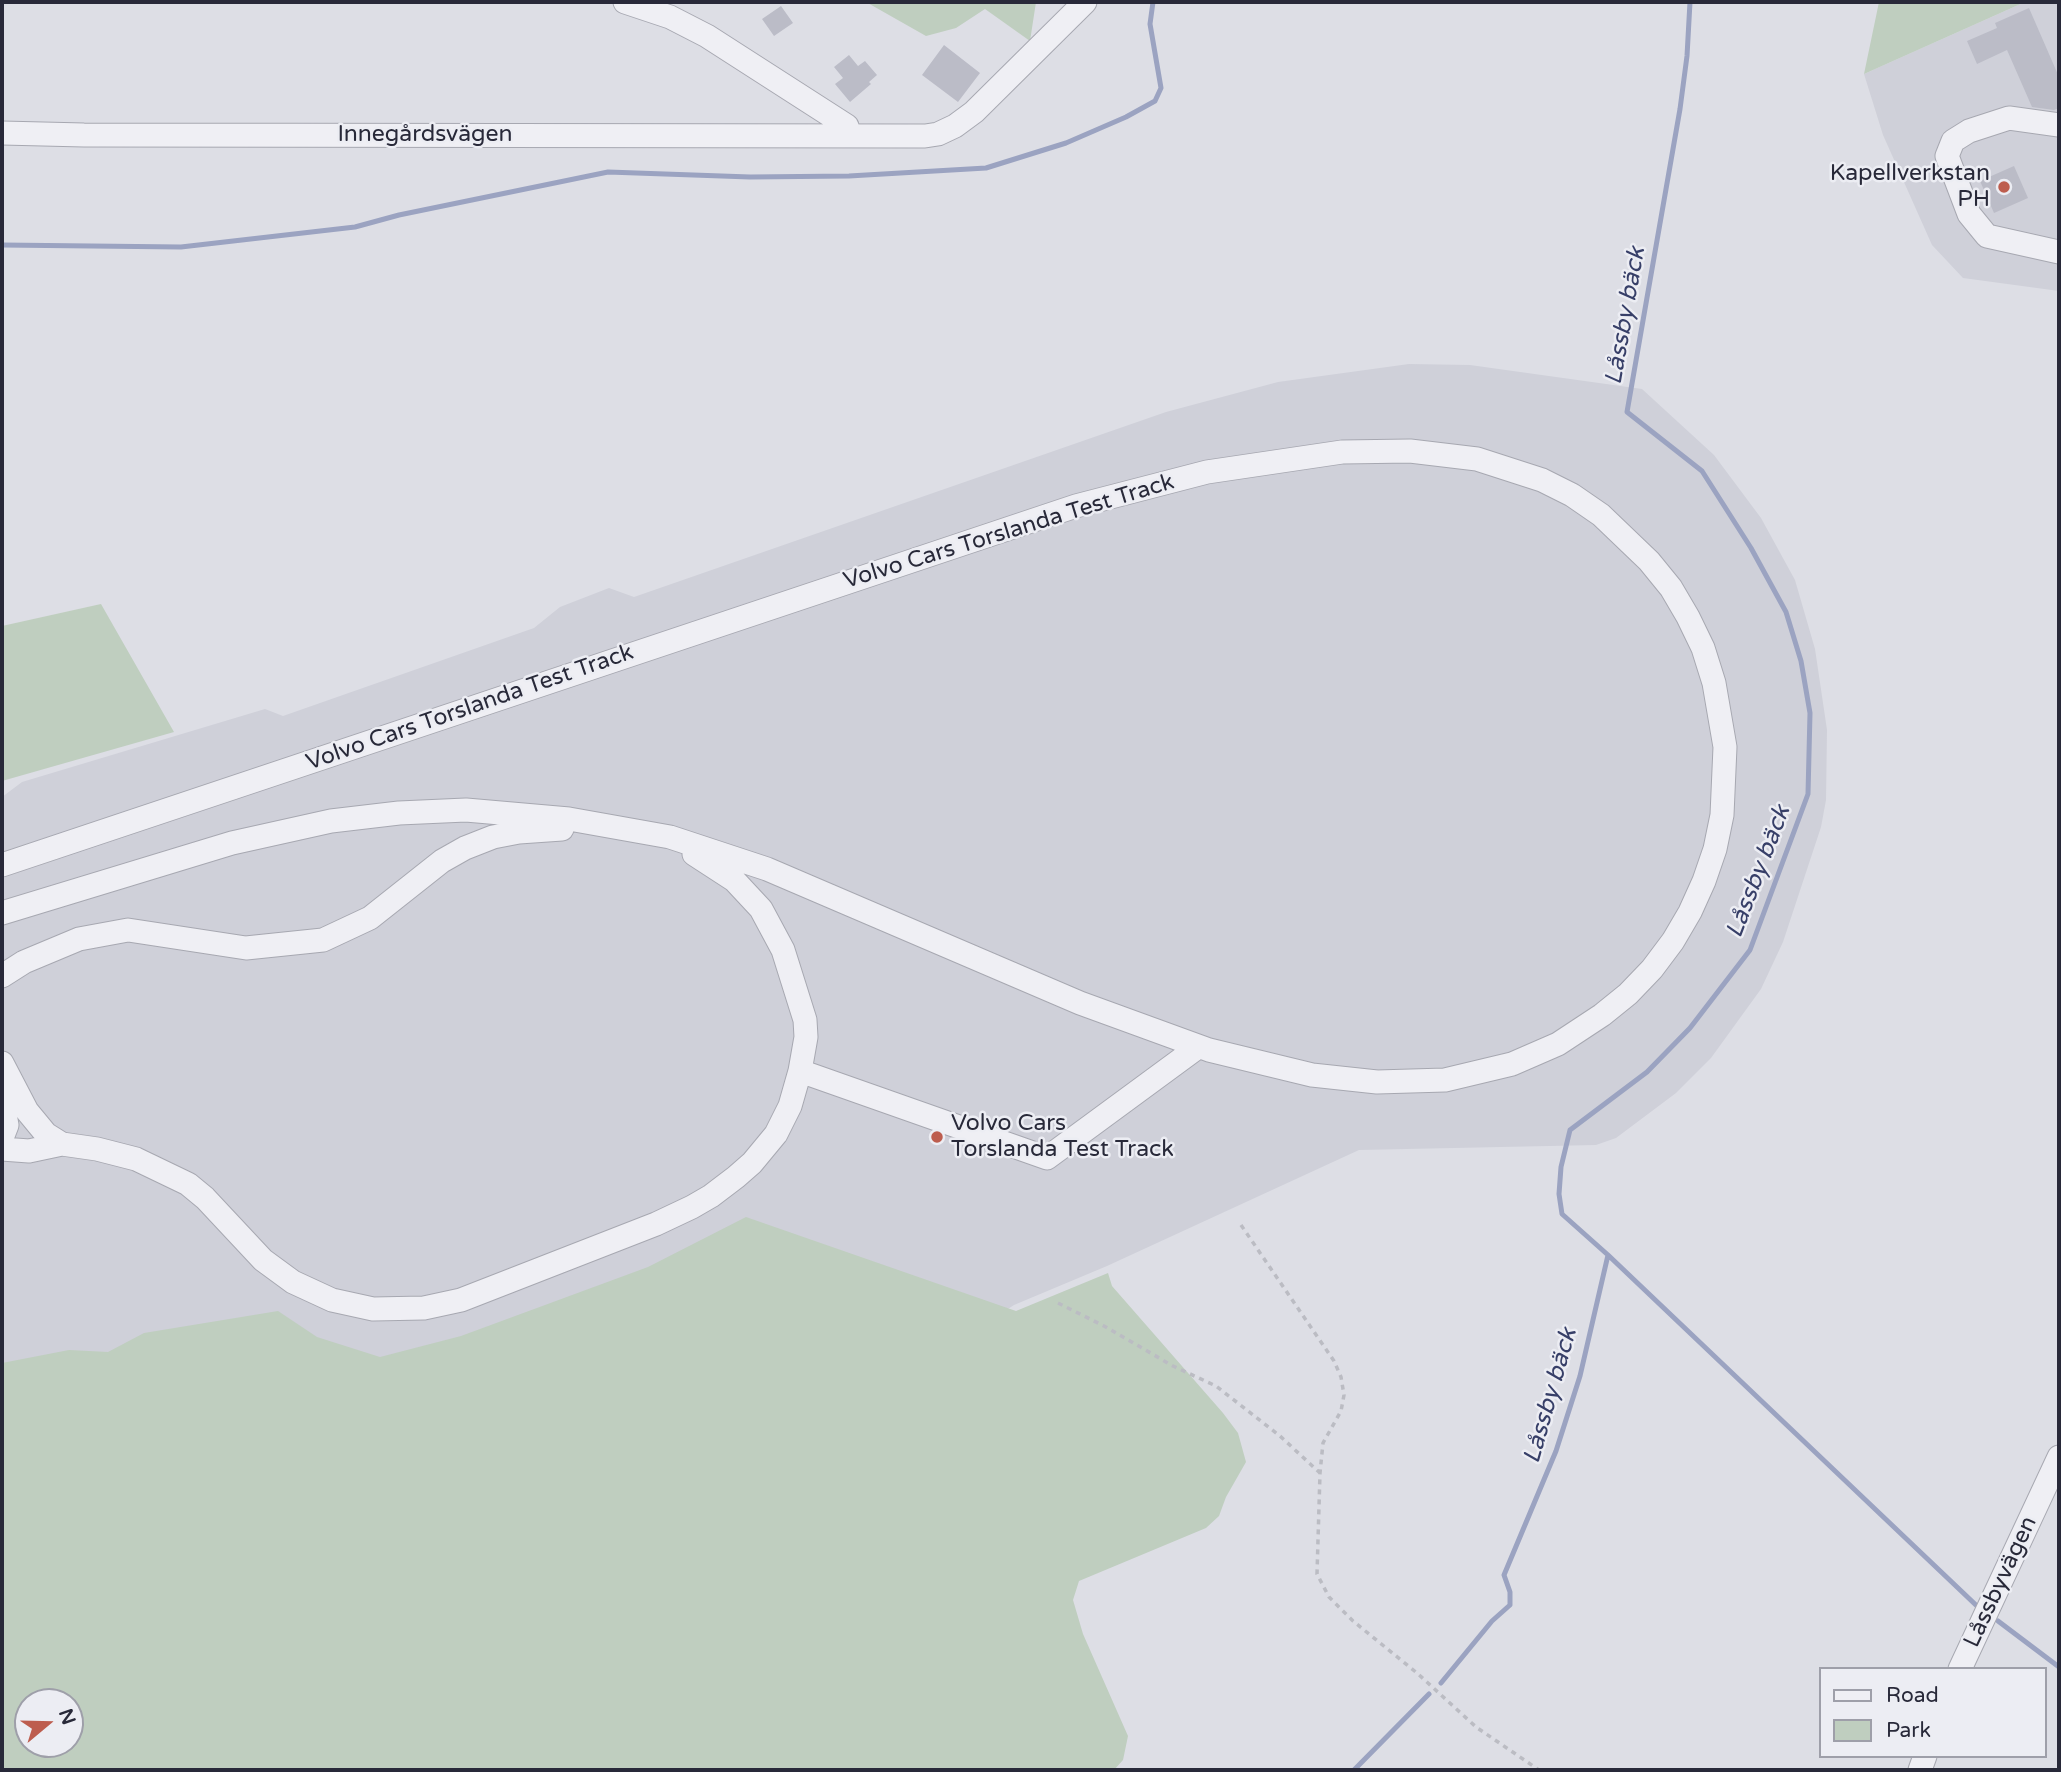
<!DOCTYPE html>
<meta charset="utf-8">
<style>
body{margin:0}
#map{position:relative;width:2061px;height:1772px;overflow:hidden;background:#dddee5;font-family:"Varela Round",sans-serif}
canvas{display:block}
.frame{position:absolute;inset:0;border:4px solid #282939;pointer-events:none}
.legend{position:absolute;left:1819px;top:1667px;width:228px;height:91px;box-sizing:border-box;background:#ecedf3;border:2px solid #9e9fa9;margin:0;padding:9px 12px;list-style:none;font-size:21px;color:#282939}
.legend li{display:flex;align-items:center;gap:14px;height:35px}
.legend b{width:35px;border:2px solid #9e9fa9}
.north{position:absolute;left:14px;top:1688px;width:70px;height:70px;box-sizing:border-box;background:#ecedf3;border:2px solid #9e9fa9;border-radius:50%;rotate:71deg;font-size:19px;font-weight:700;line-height:28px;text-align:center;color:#282939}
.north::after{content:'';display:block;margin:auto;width:24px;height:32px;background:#bd5d4e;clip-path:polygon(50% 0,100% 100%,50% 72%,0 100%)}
</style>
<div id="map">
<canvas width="2061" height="1772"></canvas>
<div class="frame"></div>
<ul class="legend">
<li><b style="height:9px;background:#efeff4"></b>Road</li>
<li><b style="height:19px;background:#bfcebf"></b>Park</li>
</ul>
<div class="north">N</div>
</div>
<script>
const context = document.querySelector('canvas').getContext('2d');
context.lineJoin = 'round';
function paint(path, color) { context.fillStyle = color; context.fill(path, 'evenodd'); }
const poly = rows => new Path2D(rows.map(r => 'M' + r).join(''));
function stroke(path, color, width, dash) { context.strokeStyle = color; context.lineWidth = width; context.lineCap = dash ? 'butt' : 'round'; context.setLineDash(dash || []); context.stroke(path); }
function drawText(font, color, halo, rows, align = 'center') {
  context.font = font + ' "Varela Round",sans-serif'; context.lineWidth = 5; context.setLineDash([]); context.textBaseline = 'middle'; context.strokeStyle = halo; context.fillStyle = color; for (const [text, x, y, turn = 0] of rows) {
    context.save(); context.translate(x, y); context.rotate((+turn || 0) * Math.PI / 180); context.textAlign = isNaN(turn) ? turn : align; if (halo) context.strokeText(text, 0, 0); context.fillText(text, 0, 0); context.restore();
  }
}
const built = poly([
 [2025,2,2059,2,2059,291,1963,278,1932,245,1883,135,1864,74],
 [1409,364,1470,365,1642,389,1714,455,1761,518,1795,580,1815,649,1827,730,1826,800,1821,827,1783,942,1761,989,1711,1058,1676,1093,1616,1138,1596,1145,1359,1150,1107,1266,1014,1305,921,1366,243,1770,2,1770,2,797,22,782,265,709,283,716,534,628,560,607,609,588,634,597,1166,412,1278,382],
 [28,1702,70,1702,70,1744,28,1744]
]);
const green = poly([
 [866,2,1036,2,1030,41,985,9,956,28,926,36],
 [1879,2,2025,2,1864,74],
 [101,604,174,732,2,781,2,626],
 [746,1217,1016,1311,1108,1273,1112,1286,1223,1413,1238,1433,1246,1462,1226,1497,1219,1516,1206,1528,1079,1581,1073,1600,1083,1634,1128,1736,1123,1760,1114,1770,2,1770,2,1363,69,1350,108,1352,144,1333,278,1311,317,1337,380,1357,461,1336,648,1267],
 [28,1702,70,1702,70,1744,28,1744]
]);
const stream = poly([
 [2,245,181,247,355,227,399,215,608,172,750,177,849,176,986,168,1066,143,1126,117,1155,101,1161,88,1150,24,1153,2],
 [1608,1255,1978,1607],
 [1998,1621,2059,1667],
 [1441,1683,1492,1621,1510,1605,1510,1592,1504,1575,1556,1451,1580,1376,1608,1255,1562,1214,1559,1194,1561,1167,1570,1130,1647,1072,1690,1028,1750,950,1808,794,1810,713,1801,661,1786,612,1751,548,1702,471,1627,412,1680,109,1687,56,1690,2],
 [1354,1770,1429,1694]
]);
const building = poly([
 [781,6,793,23,774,36,762,19],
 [2029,8,2059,77,2059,108,2054,110,2032,107,2007,50,1977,64,1967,41,1997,28,1995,23],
 [944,45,980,73,958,102,922,75],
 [849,55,858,66,865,61,877,75,869,82,871,84,850,102,835,84,843,78,834,67],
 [2014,166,2028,198,1994,213,1980,181]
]);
const path = poly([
 [1241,1225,1334,1361,1341,1377,1344,1395,1341,1411,1323,1443,1320,1473,1317,1574,1329,1597,1353,1621,1417,1673,1476,1727,1539,1770],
 [1058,1303,1104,1326,1173,1366,1216,1386,1280,1436,1320,1473]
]);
const minor = poly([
 [625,2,670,17,707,36,847,126,849,134],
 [2059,125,2009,118,1969,131,1953,141,1947,156,1969,214,1987,236,2059,252],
 [2,133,84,135,925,136,938,134,955,126,974,112,1085,2],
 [2,865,1076,506,1207,472,1342,452,1410,451,1477,459,1542,480,1572,495,1601,515,1649,561,1671,588,1688,617,1703,648,1714,683,1725,747,1722,815,1715,849,1704,881,1690,912,1673,941,1652,969,1628,994,1602,1015,1558,1044,1512,1064,1445,1080,1377,1082,1312,1075,1209,1050,1080,1003,767,869,670,837,569,819,466,810,399,813,331,821,232,843,2,913],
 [2,976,24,962,79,939,128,930,246,948,323,940,370,918,442,861,465,848,493,837,519,832,562,829],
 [2,1063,27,1111,46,1134,62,1144,97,1149,136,1159,188,1184,205,1198,263,1260,293,1282,332,1300,373,1309,424,1308,461,1300,656,1224,692,1207,711,1196,736,1177,752,1163,776,1134,790,1106,800,1071,806,1037,805,1020,783,950,761,909,734,880,694,854],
 [800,1071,1047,1158,1198,1047],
 [2,1098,7,1125,2,1138],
 [2,1149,29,1151,62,1144],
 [1960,1669,2059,1457],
 [1920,1770,1925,1756]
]);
const markers = [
 [2004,187,7,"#bd5d4e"],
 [937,1137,7,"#bd5d4e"]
];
const streetNames = [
 ["Innegårdsvägen",425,135],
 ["Volvo Cars Torslanda Test Track",1009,532,-17],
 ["Volvo Cars Torslanda Test Track",470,708,-19],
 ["Låssbyvägen",2001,1582,-65]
];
const poiNames = [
 ["Kapellverkstan",1990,174],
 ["PH",1990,200],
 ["Volvo Cars",951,1124,"left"],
 ["Torslanda Test Track",951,1150,"left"]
];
const waterNames = [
 ["Låssby bäck",1626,316,-80],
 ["Låssby bäck",1759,872,-69],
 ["Låssby bäck",1551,1396,-74]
];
paint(built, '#cfd0d9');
paint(green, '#bfcebf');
stroke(stream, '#9ba3c1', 5);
paint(building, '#bbbcc7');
stroke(minor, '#a7a8b1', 25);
stroke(path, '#bbbcc3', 3.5, [5, 5]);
stroke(minor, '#efeff4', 23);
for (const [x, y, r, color] of markers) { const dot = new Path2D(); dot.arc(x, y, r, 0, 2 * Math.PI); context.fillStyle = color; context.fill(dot); stroke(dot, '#ecedf3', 2.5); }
drawText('23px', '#282939', '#ecedf3', streetNames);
drawText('23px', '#282939', '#ecedf3', poiNames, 'right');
drawText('italic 24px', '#373f68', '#ecedf3', waterNames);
</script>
